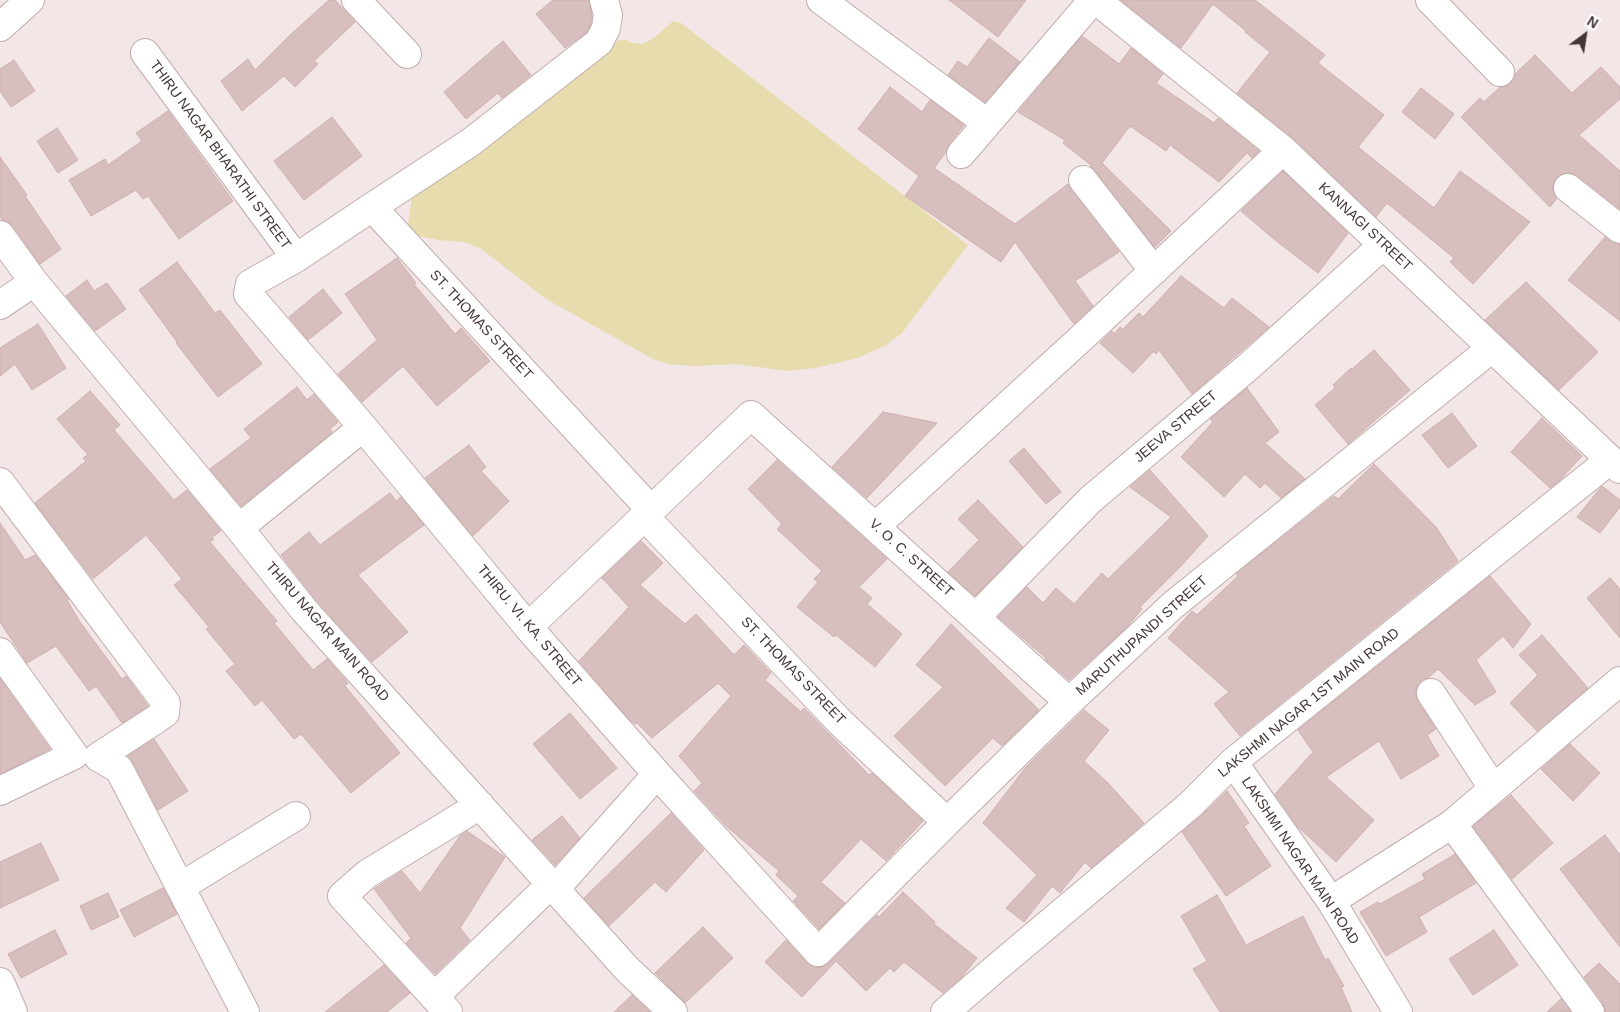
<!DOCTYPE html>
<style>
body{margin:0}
#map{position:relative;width:1620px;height:1012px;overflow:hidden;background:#f3e6e6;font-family:Helvetica,sans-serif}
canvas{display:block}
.north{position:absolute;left:1560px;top:10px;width:50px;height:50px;-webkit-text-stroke:4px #fff;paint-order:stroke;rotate:31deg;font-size:14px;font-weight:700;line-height:20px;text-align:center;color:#453536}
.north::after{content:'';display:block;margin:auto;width:18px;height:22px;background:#453536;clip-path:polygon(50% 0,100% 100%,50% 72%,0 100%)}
</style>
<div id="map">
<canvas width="1620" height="1012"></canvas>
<div class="north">N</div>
</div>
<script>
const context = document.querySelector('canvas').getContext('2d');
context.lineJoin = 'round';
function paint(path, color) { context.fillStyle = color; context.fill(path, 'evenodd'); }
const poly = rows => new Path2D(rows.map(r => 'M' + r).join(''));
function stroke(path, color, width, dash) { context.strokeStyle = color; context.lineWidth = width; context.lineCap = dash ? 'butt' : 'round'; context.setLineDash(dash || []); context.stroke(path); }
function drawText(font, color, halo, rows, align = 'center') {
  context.font = font + ' Helvetica,sans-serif'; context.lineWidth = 4; context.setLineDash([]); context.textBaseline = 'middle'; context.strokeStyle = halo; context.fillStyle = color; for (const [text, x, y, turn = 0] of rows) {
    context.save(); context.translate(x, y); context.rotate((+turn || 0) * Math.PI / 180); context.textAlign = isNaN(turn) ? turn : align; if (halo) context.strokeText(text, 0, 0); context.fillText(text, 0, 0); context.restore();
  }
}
const green = poly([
 [673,21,681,23,968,245,902,333,886,345,858,358,815,368,788,371,736,364,695,366,668,364,653,359,546,299,480,248,464,242,438,240,414,235,408,225,412,197,475,155,543,105,603,50,620,40,627,40,632,43,643,44,655,37]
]);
const building = poly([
 [329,0,335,0,355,22,314,61,318,64,295,87,284,76,242,111,221,81,248,59,255,70,289,36,329,0],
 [553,0,589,0,592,16,591,23,587,32,565,48,536,14,553,0],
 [949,0,1026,0,998,37,949,0],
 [1121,0,1255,0,1325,55,1318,63,1384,115,1358,147,1434,208,1460,171,1530,222,1473,284,1450,262,1454,258,1387,203,1376,217,1294,139,1237,93,1270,52,1245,32,1246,31,1213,4,1181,48,1121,0],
 [1082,36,1119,64,1131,48,1163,74,1156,83,1214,123,1218,118,1259,151,1252,158,1247,153,1219,182,1170,145,1166,151,1130,126,1102,163,1171,231,1155,247,1095,170,1091,167,1092,166,1063,143,1065,140,1018,112,1082,36],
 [989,38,1020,62,985,102,948,75,958,61,967,67,989,38],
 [503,41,531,75,502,98,498,93,466,119,444,92,503,41],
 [1535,55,1572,93,1601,67,1620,87,1620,99,1579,135,1620,171,1620,209,1578,176,1570,173,1562,174,1555,179,1553,186,1553,193,1557,198,1550,207,1461,117,1480,98,1484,102,1500,87,1504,87,1510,84,1515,74,1535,55],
 [14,60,35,91,11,107,0,91,0,69,14,60],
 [890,87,922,112,930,100,964,125,949,144,946,152,934,168,1015,224,1068,184,1071,190,1119,252,1075,281,1093,306,1074,324,1015,242,1001,262,905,196,919,176,858,129,890,87],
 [1421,88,1454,114,1435,139,1402,112,1421,88],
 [168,111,233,201,179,239,148,196,143,199,136,190,91,216,69,180,105,159,108,165,142,141,136,133,168,111],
 [332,117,362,156,304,200,274,161,332,117],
 [57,128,78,160,58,173,37,141,57,128],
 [0,157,27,195,25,196,61,249,40,264,13,226,7,221,2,220,0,216,0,157],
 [1283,171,1348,233,1318,273,1275,240,1241,211,1283,171],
 [1605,237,1611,242,1620,244,1620,321,1568,280,1605,237],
 [397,258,416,283,414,284,455,334,461,328,490,361,437,406,403,366,362,402,338,374,377,340,345,294,397,258],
 [177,262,215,313,220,310,262,364,218,397,176,343,177,342,139,290,177,262],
 [1181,276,1224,308,1232,298,1269,327,1192,394,1159,350,1156,354,1154,351,1133,373,1100,343,1112,331,1114,334,1120,327,1123,329,1139,313,1143,317,1181,276],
 [87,280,94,291,107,283,126,309,95,331,66,296,87,280],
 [1526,282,1598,352,1559,390,1485,320,1526,282],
 [323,289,342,313,308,340,289,317,323,289],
 [38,324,66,368,32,390,15,364,0,376,0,348,38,324],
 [1374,350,1410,390,1348,444,1315,405,1335,388,1333,385,1351,368,1352,369,1374,350],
 [297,387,307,400,314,394,338,422,330,429,332,432,241,506,210,469,251,438,244,429,297,387],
 [1247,388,1279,432,1265,443,1305,479,1281,498,1265,483,1260,488,1245,474,1224,497,1181,457,1213,422,1210,419,1247,388],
 [90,391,120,425,114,430,174,500,187,490,221,531,212,537,214,539,210,542,277,621,274,623,313,670,327,659,348,683,345,686,400,753,351,793,301,734,294,739,262,700,255,706,226,671,235,664,206,629,209,627,174,585,182,579,146,535,93,579,35,503,86,461,83,458,88,455,57,419,90,391],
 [883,412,937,423,867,498,832,467,883,412],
 [1452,413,1477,446,1448,468,1422,435,1452,413],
 [1542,418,1582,456,1560,480,1550,488,1511,452,1542,418],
 [469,445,486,467,481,471,509,501,473,536,425,478,469,445],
 [1024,448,1061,492,1046,504,1009,461,1024,448],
 [777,460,887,559,859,587,872,598,867,604,902,634,875,667,836,635,834,637,797,607,818,582,814,579,822,571,777,529,782,524,748,489,777,460],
 [1374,464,1436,527,1458,561,1240,736,1214,704,1229,692,1168,638,1192,611,1197,615,1238,576,1236,574,1334,496,1338,499,1374,464],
 [1150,470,1208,536,1181,566,1140,607,1142,609,1126,628,1069,680,1045,659,1046,658,998,617,1027,587,1043,603,1056,588,1074,604,1102,573,1108,579,1171,517,1130,487,1150,470],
 [1602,486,1620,500,1620,507,1600,533,1577,517,1602,486],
 [390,493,396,501,401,497,424,525,358,575,408,632,372,662,316,600,281,555,309,532,320,545,390,493],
 [978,500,1023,547,975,596,948,572,979,540,958,519,978,500],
 [0,523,25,560,35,555,69,599,67,600,80,622,122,679,126,676,148,706,122,723,96,686,89,691,56,646,27,663,0,622,0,523],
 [641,541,663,563,640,585,685,624,696,614,734,655,744,645,771,673,765,680,801,712,804,708,869,775,872,773,923,821,886,861,861,839,821,882,845,903,819,929,793,901,798,896,776,875,779,871,726,826,694,791,702,783,679,756,731,696,718,683,652,738,637,723,635,724,630,720,579,661,629,607,602,578,641,541],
 [1490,576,1531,624,1513,648,1503,636,1476,660,1496,692,1475,705,1438,669,1428,678,1422,680,1417,686,1415,693,1418,702,1436,729,1427,735,1439,756,1401,779,1379,741,1326,777,1374,820,1336,862,1298,827,1275,794,1313,752,1298,730,1490,576],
 [1610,578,1620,589,1620,638,1587,598,1610,578],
 [951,624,1039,710,1002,746,993,738,945,786,894,736,943,687,916,665,951,624],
 [1542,635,1588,688,1537,731,1510,703,1538,675,1519,655,1542,635],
 [0,679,50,749,0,774,0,679],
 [1084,710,1109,730,1084,761,1108,783,1144,823,1091,868,1085,862,1060,893,1052,886,1024,922,1006,908,1037,875,983,823,1026,767,1084,710],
 [570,713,617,768,580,799,533,744,570,713],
 [154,739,188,791,158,810,133,762,128,756,154,739],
 [1570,744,1600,773,1573,801,1541,769,1570,744],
 [1227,791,1249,823,1244,826,1271,866,1226,896,1182,832,1201,816,1227,791],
 [1511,795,1553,843,1512,879,1473,826,1511,795],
 [671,813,704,850,666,892,655,882,609,926,584,898,671,813],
 [562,816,580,838,555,865,532,840,562,816],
 [467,831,505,857,460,928,470,940,435,974,406,943,411,938,374,889,402,871,420,893,460,836,467,831],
 [1605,835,1620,855,1620,947,1560,869,1605,835],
 [41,843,59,880,0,908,0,862,41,843],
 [1455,854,1476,883,1419,917,1427,932,1386,956,1360,912,1378,902,1380,904,1425,879,1422,874,1455,854],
 [163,888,177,914,134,937,120,910,163,888],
 [903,892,935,922,934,924,977,958,961,978,943,993,904,962,894,972,890,968,866,991,836,961,802,997,765,962,786,940,807,963,814,967,822,967,829,963,877,915,879,917,903,892],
 [108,893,119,917,91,930,80,906,108,893],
 [1217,895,1246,945,1303,916,1325,960,1328,958,1344,986,1341,987,1352,1012,1220,1012,1193,969,1207,961,1181,916,1217,895],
 [703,927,733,958,685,1003,655,973,703,927],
 [55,930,67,954,21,978,8,954,55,930],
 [1494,930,1518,965,1473,995,1449,959,1494,930],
 [1599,963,1620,984,1620,1012,1605,1012,1603,1003,1584,977,1599,963],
 [384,965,410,993,387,1012,325,1012,384,965],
 [632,995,650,1012,614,1012,632,995],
 [1561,999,1571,1012,1547,1012,1561,999]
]);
const minor = poly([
 [356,0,407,54],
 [821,0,987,123],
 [1096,0,1283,150,1620,469],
 [1430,0,1500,72],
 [0,27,30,0],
 [145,53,296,258],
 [961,154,1093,0],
 [1083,180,1154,271],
 [1568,188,1620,229],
 [372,207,471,142,599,42,606,28,608,15,604,0],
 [0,235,34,282,239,528,304,610,628,970,673,1012],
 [0,305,34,282],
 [0,482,166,703,165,713,155,720,98,757,119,769,245,1012],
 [651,510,372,207,296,258,250,284,248,294,363,427,528,627,657,774,818,952,947,822,1069,702,1173,605,1492,348],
 [644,516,841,723,947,822],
 [876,526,1088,332,1283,150],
 [239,528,363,427],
 [976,617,1090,500,1248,367,1383,245],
 [528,627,751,415,1069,702],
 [0,652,74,755,0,791],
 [1431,693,1493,788],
 [1233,762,1331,901,1398,1012],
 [1452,824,1590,1012],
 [180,887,296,816],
 [555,889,657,774],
 [1331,901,1452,824,1620,681],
 [0,982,13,1012],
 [434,997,551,884],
 [448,1012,342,896,367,874,480,805],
 [945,1012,996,968,1190,805,1233,762,1610,460]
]);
const streetNames = [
 ["THIRU NAGAR BHARATHI STREET",220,155,54],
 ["KANNAGI STREET",1365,227,43],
 ["ST. THOMAS STREET",481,325,47],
 ["JEEVA STREET",1176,427,-40],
 ["V. O. C. STREET",911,558,42],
 ["THIRU. VI. KA. STREET",529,626,50],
 ["THIRU NAGAR MAIN ROAD",327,632,49],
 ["MARUTHUPANDI STREET",1142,636,-42],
 ["ST. THOMAS STREET",793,671,46],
 ["LAKSHMI NAGAR 1ST MAIN ROAD",1309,703,-39],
 ["LAKSHMI NAGAR MAIN ROAD",1300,861,56]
];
paint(green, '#e7dcae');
paint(building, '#d7bebf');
stroke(building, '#cfaeaf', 1);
stroke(minor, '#c1acab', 30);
stroke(minor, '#fff', 28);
drawText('14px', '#453536', '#fff', streetNames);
</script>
